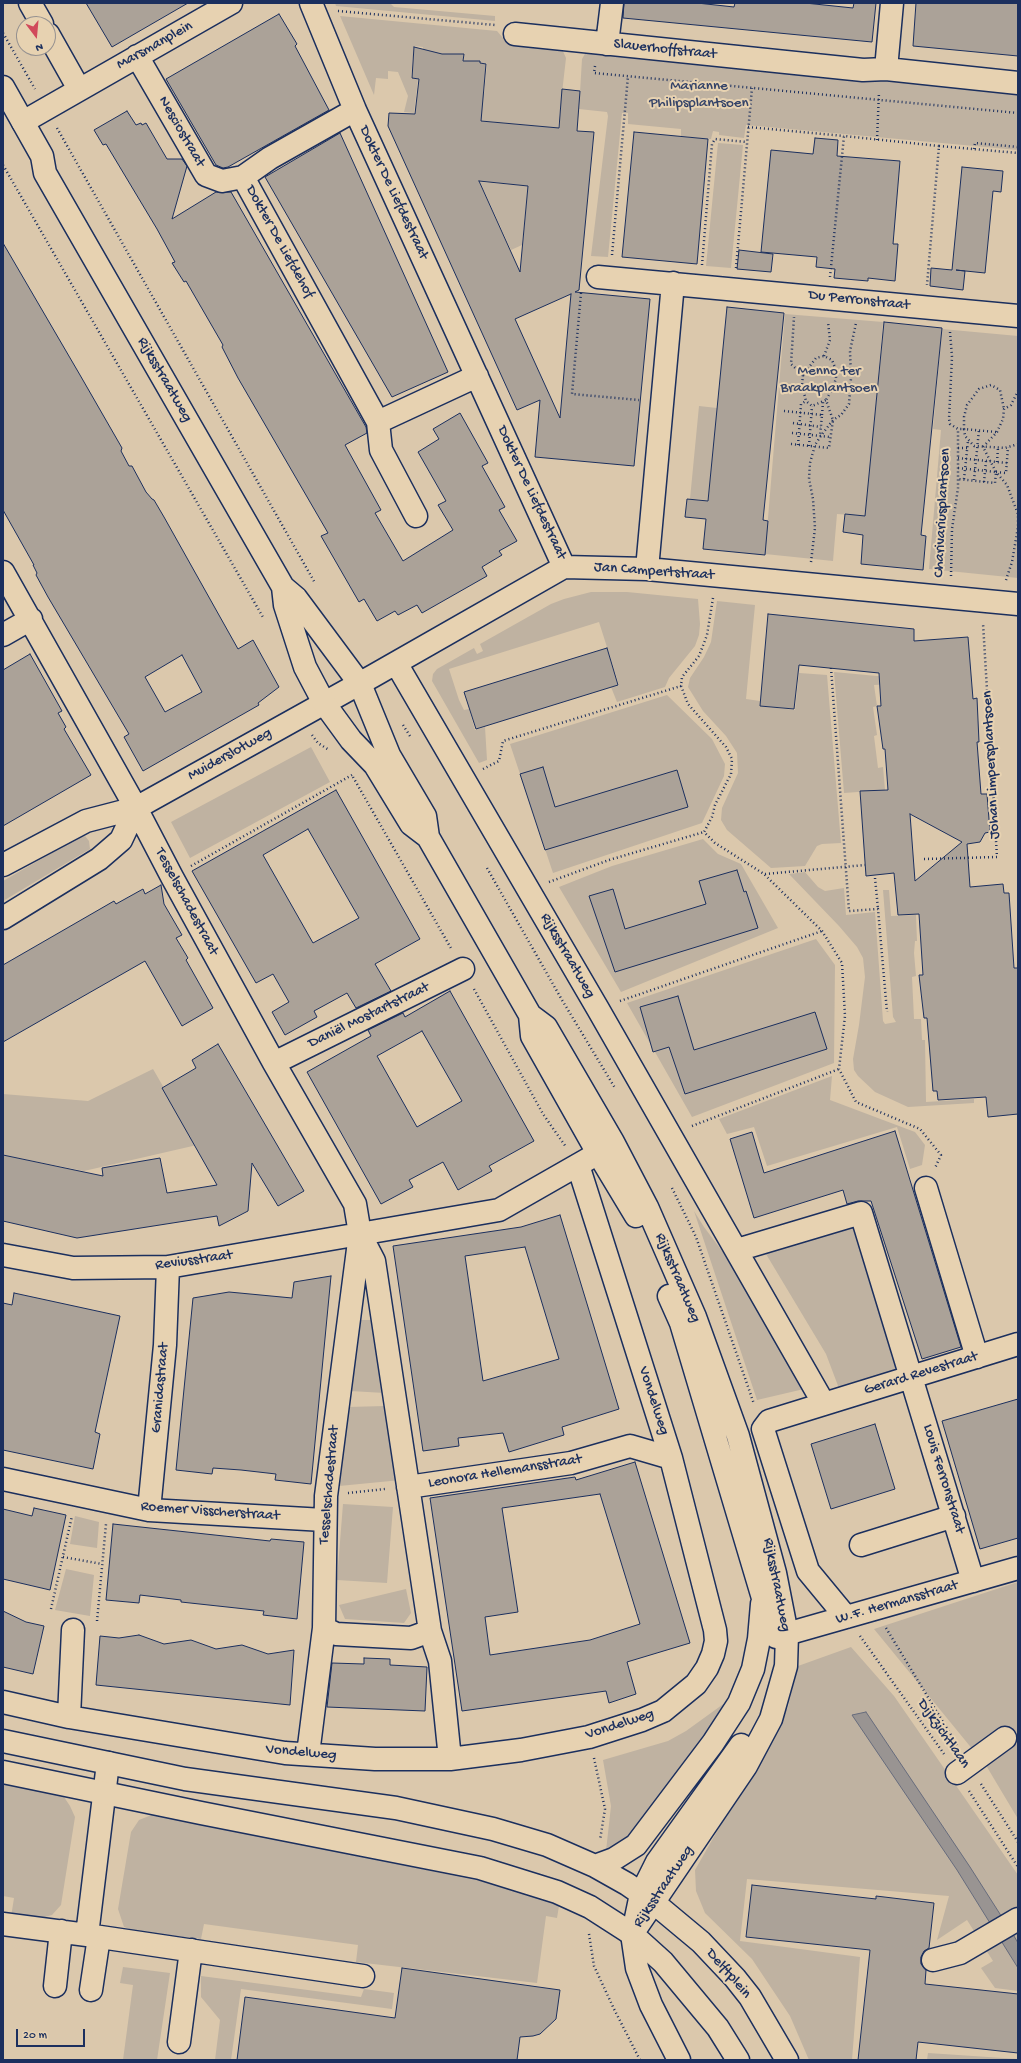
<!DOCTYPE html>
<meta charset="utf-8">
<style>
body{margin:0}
#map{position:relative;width:1021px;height:2063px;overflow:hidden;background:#dbc8ac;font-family:"Gochi Hand",sans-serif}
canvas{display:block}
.frame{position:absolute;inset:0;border:4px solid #1b2f5e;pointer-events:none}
.north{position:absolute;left:16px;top:16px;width:40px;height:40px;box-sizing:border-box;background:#e7d2b1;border:1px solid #959190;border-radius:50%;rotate:164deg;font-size:11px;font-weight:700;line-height:16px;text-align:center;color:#1b2f5e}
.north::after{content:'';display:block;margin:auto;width:14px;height:18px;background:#d1495b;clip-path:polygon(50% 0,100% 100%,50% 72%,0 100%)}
.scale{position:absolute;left:16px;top:2029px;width:69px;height:18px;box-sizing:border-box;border:2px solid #1b2f5e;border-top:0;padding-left:5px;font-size:12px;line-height:14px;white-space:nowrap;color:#1b2f5e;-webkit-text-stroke:3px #e7d2b1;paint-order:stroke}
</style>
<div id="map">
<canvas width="1021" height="2063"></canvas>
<div class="frame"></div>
<div class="north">N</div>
<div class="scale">20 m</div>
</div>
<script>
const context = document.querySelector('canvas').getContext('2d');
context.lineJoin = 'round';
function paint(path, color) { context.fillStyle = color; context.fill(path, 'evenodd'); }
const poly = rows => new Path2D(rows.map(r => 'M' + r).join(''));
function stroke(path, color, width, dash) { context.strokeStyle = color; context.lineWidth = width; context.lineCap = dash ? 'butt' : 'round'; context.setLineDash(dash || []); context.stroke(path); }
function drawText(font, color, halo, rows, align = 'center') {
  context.font = font + ' "Gochi Hand",sans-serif'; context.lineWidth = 4; context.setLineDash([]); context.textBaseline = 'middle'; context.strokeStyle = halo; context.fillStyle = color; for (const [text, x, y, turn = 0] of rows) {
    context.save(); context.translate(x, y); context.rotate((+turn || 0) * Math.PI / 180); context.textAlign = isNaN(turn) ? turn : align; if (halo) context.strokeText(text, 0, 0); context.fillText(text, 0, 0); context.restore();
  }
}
const green = poly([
 [335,3,390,3,394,7,495,16,495,21,336,6],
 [340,16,497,31,503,38,511,42,562,49,566,58,558,128,475,120,477,94,484,94,487,64,480,63,480,61,464,61,464,54,439,54,423,49,423,47,414,46,411,78,418,79,414,113,404,112,408,96,398,72,388,71,388,79,376,78,374,95],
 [586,52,1018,92,1018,150,746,125,744,138,719,135,719,132,713,131,711,139,708,139,681,136,681,129,628,124,628,113,622,113,608,257,591,256,608,116,607,112,579,109,582,59],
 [718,143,743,145,731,268,706,266],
 [480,182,528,186,522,245,511,250],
 [785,314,883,322,866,516,837,514,833,561,765,554],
 [942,329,1018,336,1018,578,929,569,941,430,933,429],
 [699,406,717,408,708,500,690,499],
 [591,592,627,592,698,599,700,624,699,635,695,646,669,678,665,687,617,702,611,687,619,685,599,622,449,669,459,700,464,710,469,709,475,730,485,727,487,760,479,763,432,681,433,674,437,669,474,648,477,654,483,651,480,644,551,604,564,599],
 [717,601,755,605,746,699,760,701,760,706,795,710,799,673,827,675,841,843,822,844,817,846,805,866,771,868,727,830,721,820,722,808,738,773,737,753,726,736,703,711,688,687,690,678,704,657,711,642],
 [834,672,909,679,909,683,874,685,877,706,873,707,877,735,874,736,878,768,883,767,885,790,844,793],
 [667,695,712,739,725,764,724,776,702,823,553,873,510,744],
 [311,747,330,782,190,858,171,822],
 [85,836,89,841,90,849,3,901,3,881,78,838],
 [703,839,718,854,741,864,778,928,621,992,559,887,612,866],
 [805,872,818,887,825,891,844,888,846,915,875,912,883,1021,885,1024,896,1022,893,1017,883,890,889,890,891,916,916,915,917,941,915,941,914,953,916,976,912,977,914,1019,921,1019,922,1040,925,1040,926,1102,974,1099,974,1103,908,1107,875,1092,858,1076,854,1070,853,1059,859,1025,865,977,863,958,857,947,839,926,789,874],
 [816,939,835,965,834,1063,692,1117,627,1003],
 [153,1069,197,1145,84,1171,3,1155,3,1094,88,1101],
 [832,1076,830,1100,915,1132,925,1145,922,1165,910,1169,897,1127,767,1166,754,1127,727,1134,719,1119],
 [694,1211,704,1227,740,1275,804,1389,757,1400],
 [856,1222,899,1373,840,1391,826,1354,763,1249],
 [361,1320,373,1320,385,1393,350,1391],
 [385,1406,401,1480,339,1486,348,1407],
 [343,1504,393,1507,387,1583,337,1580],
 [75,1516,99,1522,97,1548,70,1544],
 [66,1569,94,1575,90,1616,55,1610],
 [1018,1582,1018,1819,987,1767,874,1629],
 [406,1589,411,1613,404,1623,345,1619,339,1605],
 [851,1647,894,1696,1018,1875,1018,1991,995,1988,981,1968,993,1961,967,1920,937,1940,949,1896,747,1879,740,1941,860,1957,852,2060,809,2060,790,2016,752,1959,705,1913,696,1891,695,1870,788,1707,798,1666],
 [733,1697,630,1838,606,1851,611,1806,603,1760,668,1741,686,1731],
 [3,1778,62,1794,70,1806,75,1817,61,1905,52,1915,38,1919,11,1917,14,1898,3,1896],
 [154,1814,519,1889,559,1906,557,1918,546,1916,537,1983,356,1962,358,1945,204,1924,201,1939,139,1932,124,1927,118,1909,131,1832,139,1820],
 [123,1967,170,1973,157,2060,123,2060,133,1985,120,1983],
 [201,1976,361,1997,364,1989,394,1993,392,2009,241,1989,231,2060,215,2060,220,2020,201,1997],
 [928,2053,1018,2059,1018,2060,927,2060]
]);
const water = poly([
 [866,1712,970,1867,1014,1936,1018,1943,1018,1968,957,1870,852,1715,866,1712]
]);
const building = poly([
 [86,3,188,3,112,47,86,3],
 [624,3,697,3,734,7,735,3,805,3,853,8,854,3,876,3,872,42,623,18,624,3],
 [916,3,1018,3,1018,56,913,46,916,3],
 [279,14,297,44,295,46,329,110,228,167,223,168,216,165,166,79,279,14],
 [414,47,442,54,464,54,463,61,480,61,480,63,486,64,481,121,559,128,562,89,580,91,577,131,594,132,579,290,575,292,650,299,634,466,535,457,540,400,517,410,388,126,389,113,415,114,419,79,412,78,414,47],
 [479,181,528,186,520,272,479,181],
 [571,294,567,338,560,418,515,319,571,294],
 [127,111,136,125,141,123,142,125,146,123,167,159,182,159,187,166,172,219,216,192,231,192,366,427,367,433,345,445,381,510,375,513,403,561,453,530,438,505,446,501,418,452,439,439,433,429,460,413,488,463,482,466,505,507,499,510,517,541,499,551,502,555,482,567,487,576,422,613,417,605,398,615,395,611,377,621,364,599,359,602,321,536,328,533,238,378,222,347,223,345,186,281,184,282,172,263,175,262,157,229,106,144,103,145,94,130,127,111],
 [634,132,708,139,697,264,622,257,634,132],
 [340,133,448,372,392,397,265,177,340,133],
 [815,138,838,140,837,156,900,161,893,244,898,244,895,281,868,278,868,281,834,278,835,269,816,267,817,257,761,252,771,150,813,154,815,138],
 [962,167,1003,171,1001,192,993,191,985,273,956,270,965,271,963,290,930,286,931,268,952,270,962,167],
 [3,243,80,375,122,448,121,451,129,466,132,466,146,492,152,499,154,500,164,517,238,649,253,640,279,687,258,703,259,705,143,771,124,737,129,734,48,597,36,575,37,573,33,565,34,565,3,510,3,243],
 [182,655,202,692,165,712,145,677,182,655],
 [739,250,773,254,771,272,737,269,739,250],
 [727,307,784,313,763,520,768,521,765,555,703,549,706,519,685,517,687,499,708,501,727,307],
 [884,322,942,328,921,535,926,536,923,570,861,564,863,535,843,532,845,514,865,516,884,322],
 [768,614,914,629,914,641,968,637,973,699,977,698,979,742,977,742,981,794,987,794,990,832,985,833,980,842,967,844,970,887,1003,884,1004,893,1009,893,1014,968,1018,968,1018,1114,988,1117,986,1097,938,1100,937,1091,933,1091,927,1018,924,1018,919,975,923,975,919,914,898,915,894,873,866,876,860,791,888,790,885,749,883,749,877,706,881,706,879,673,799,665,794,709,760,706,768,614],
 [910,814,962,842,915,881,910,814],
 [607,648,618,685,476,729,464,692,607,648],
 [30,654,62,711,58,713,66,727,64,729,91,775,3,826,3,670,30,654],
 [543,767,555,807,677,770,688,807,545,850,520,774,543,767],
 [336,790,420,939,375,964,391,991,356,1008,347,993,314,1011,317,1017,285,1035,272,1012,289,1002,273,974,256,983,192,871,336,790],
 [308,829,359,918,313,943,263,855,308,829],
 [737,870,744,892,746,891,758,928,615,972,589,896,613,889,625,929,706,904,699,881,737,870],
 [161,885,164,904,182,935,176,938,188,958,186,960,213,1008,182,1026,145,961,3,1042,3,965,114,901,116,904,143,889,145,894,161,885],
 [450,991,534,1141,489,1166,492,1171,458,1190,443,1162,409,1180,413,1187,381,1204,307,1072,371,1036,368,1030,403,1013,405,1017,450,991],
 [422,1031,462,1101,417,1127,377,1056,422,1031],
 [678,996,694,1050,815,1012,827,1049,685,1094,669,1047,653,1052,640,1007,678,996],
 [218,1044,304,1191,278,1206,252,1163,248,1211,219,1226,217,1216,77,1238,3,1221,3,1155,103,1176,102,1168,160,1158,167,1193,217,1185,162,1088,196,1068,192,1060,218,1044],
 [895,1131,961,1347,922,1359,871,1201,858,1201,847,1204,843,1190,754,1218,730,1139,752,1132,764,1173,895,1131],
 [560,1215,619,1409,562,1427,564,1435,509,1452,503,1433,458,1438,459,1446,423,1451,393,1246,521,1227,560,1215],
 [525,1247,559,1359,483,1381,465,1256,525,1247],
 [331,1276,311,1484,275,1480,276,1474,241,1470,213,1468,212,1474,176,1470,193,1298,229,1292,292,1298,294,1282,331,1276],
 [14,1293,120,1316,95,1432,100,1434,93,1469,3,1450,3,1303,12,1305,14,1293],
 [1018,1399,1018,1538,980,1549,942,1421,1018,1399],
 [875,1424,895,1489,831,1509,811,1444,875,1424],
 [635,1462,690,1643,627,1662,636,1694,609,1703,606,1691,462,1711,430,1498,575,1477,576,1480,635,1462],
 [600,1494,640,1624,590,1640,490,1655,485,1617,518,1612,502,1508,600,1494],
 [34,1508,66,1515,50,1590,3,1579,3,1509,32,1516,34,1508],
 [113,1524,270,1541,271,1539,304,1542,297,1619,263,1615,264,1611,181,1602,181,1600,140,1595,139,1603,106,1600,113,1524],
 [3,1611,26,1622,44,1626,33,1674,3,1667,3,1611],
 [139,1635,164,1644,191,1640,216,1649,242,1645,268,1654,294,1650,290,1705,96,1685,100,1636,119,1638,139,1635],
 [364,1658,390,1659,390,1665,427,1667,425,1711,327,1707,332,1663,364,1664,364,1658],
 [752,1885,876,1899,876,1896,934,1903,929,1948,924,1951,921,1957,921,1964,926,1970,925,1984,1018,1994,1018,2053,918,2042,916,2060,858,2060,870,1950,746,1937,752,1885],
 [402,1968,560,1990,556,2019,540,2034,533,2036,520,2037,517,2060,237,2060,245,1997,395,2018,402,1968]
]);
const path = poly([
 [338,11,495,25],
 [3,33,35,89],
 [595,66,594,73,1018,113],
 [748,127,844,136],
 [57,128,315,583],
 [877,140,879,92],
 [939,146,1018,153],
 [974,149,975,143,1018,147],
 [3,165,264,619],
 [612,255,628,76],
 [702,265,712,144,715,139,747,142],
 [736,268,752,88],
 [830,277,844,136,939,146,927,285],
 [581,293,572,394,639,400],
 [950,332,952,357,949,419,950,424,958,429,964,429,965,436,974,446,1005,448,1018,444],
 [824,356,830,340,828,322],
 [803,375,816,358,824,356,832,360,836,370,836,378,833,388,826,400],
 [784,411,822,415,820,436],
 [822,415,823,402],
 [793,423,821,427],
 [996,432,964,429,964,417,967,405,979,389,991,385,1000,390,1004,409],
 [792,433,830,437],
 [791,444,829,448,833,420,826,400,812,406,806,401,802,385,803,375,791,364,794,317],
 [798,445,801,404,806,401],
 [809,446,812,406],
 [958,448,967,448],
 [958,458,1007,463],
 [997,462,998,448],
 [958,468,996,472,995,483,958,479],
 [996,472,1006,473,1008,447],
 [964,479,968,441],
 [974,480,979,430],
 [984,482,986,461],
 [811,562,815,528,813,499,809,479,810,463,815,445,820,437,833,420,841,415,849,404,851,378,850,351,856,323],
 [951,576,952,529,958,488,958,429],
 [1006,580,1012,562,1018,527,1018,514,1007,485,996,472,983,447,997,432,1003,419,1004,409,1011,405,1018,391],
 [713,598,707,635,699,656,682,677,681,686,688,704,726,747,732,759,731,774,715,805,712,817,704,832,715,843,764,874,822,931,842,963,845,1016,839,1069,856,1102,920,1129,941,1155,935,1168],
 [831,668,849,911,878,909,887,1012],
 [403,725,410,736],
 [312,735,318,743,329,750],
 [483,769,499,761,503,741,681,686],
 [353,777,452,950],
 [924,859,997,857,983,623],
 [191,866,352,775],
 [487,868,562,1000,615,1088],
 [765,874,865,865],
 [875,878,878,909],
 [549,882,609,860,704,832],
 [474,989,543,1114,566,1147],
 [620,1001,822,931],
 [692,1126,839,1069],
 [672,1188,696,1237,754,1404],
 [348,1493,385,1489],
 [63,1557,102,1564],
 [51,1609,72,1516],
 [97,1621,106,1524],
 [886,1628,957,1745],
 [860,1636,944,1754],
 [594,1758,605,1809,600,1840],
 [981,1784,1018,1842],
 [969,1791,1018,1867],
 [589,1934,594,1966,614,2009,640,2060]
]);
const minor = poly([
 [30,3,42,24],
 [311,3,355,110,564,567],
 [48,34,79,89],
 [515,34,863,70,886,69,1018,83],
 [607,44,612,3],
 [137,56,206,175,222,181,243,177],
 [886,69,892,3],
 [355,110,270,158,243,177,378,422,381,450,416,516],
 [23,122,231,3],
 [598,277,1018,316],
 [378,422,477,376],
 [647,569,673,283],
 [3,572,136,808,172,877,274,1063,355,1204,360,1234,326,1496,324,1628,336,1634,411,1638,430,1631,374,1261,360,1234],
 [3,635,31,619],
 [396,663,598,1009,824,1404],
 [3,865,86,821,136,808,373,676,564,567,647,569,1018,604],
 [3,918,99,859,121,840,136,808],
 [274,1063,463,969],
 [926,1188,977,1357],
 [737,1250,861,1213,973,1581],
 [3,1255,73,1268,168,1267,499,1210,590,1158],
 [3,1479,149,1510,324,1520],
 [408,1487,571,1463,630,1446,671,1458],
 [149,1510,165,1345,168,1267],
 [861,1545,954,1516],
 [846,1617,808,1571,763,1429,769,1421,1018,1344],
 [430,1631,440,1661,450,1759],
 [776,1637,1018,1568],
 [3,1702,69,1717,285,1753,375,1759,450,1759,521,1750,589,1737,642,1720,663,1711,696,1684,707,1668,713,1654,716,1641,715,1630,671,1458,578,1165],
 [69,1717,73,1630],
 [308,1754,324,1628],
 [108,1763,87,1935,363,1976],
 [957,1773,1005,1738],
 [3,1924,87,1935],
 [632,1934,637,1968,651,2005,679,2060],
 [933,1960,960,1953,1018,1919],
 [55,1986,61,1931],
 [91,1990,99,1937],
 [179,2042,191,1950]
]);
const major = poly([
 [3,87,42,156,45,173,283,587,296,598,360,684,389,755,425,816,428,837,530,1015,546,1027,613,1142,647,1207,695,1317,738,1436,775,1573,787,1634,786,1666,771,1719,746,1766,632,1934],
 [283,587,285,605,305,667,324,703,351,740,375,765,411,824,428,837],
 [530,1015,532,1036,598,1153,636,1216],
 [669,1296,681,1323,763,1598,772,1613,774,1628],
 [3,1741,185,1779,396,1808,493,1829,547,1845,595,1866,627,1884,653,1902,701,1942,735,1978,750,1997,787,2060],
 [3,1772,201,1813,480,1868,557,1892,590,1907,632,1934,663,1962,718,2028,738,2060],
 [595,1866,614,1859,636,1845,713,1743,739,1703,753,1669,759,1639,762,1604],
 [636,1918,641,1894,657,1862,741,1745]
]);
const streetNames = [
 ["Marsmanplein",155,46,-29],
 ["Slauerhoffstraat",665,50,6],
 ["Nesciostraat",181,132,60],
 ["Dokter De Liefdestraat",393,193,65],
 ["Dokter De Liefdehof",279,242,61],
 ["Du Perronstraat",859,301,6],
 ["Rijksstraatweg",164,380,60],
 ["Dokter De Liefdestraat",531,493,65],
 ["Charivariusplantsoen",943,513,-87],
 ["Jan Campertstraat",654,572,4],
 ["Muiderslotweg",230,755,-29],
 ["Johan Limpersplantsoen",992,765,-93],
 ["Tesselschadestraat",186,902,62],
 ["Rijksstraatweg",567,956,60],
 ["Daniël Mostartstraat",369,1016,-26],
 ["Reviusstraat",194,1261,-8],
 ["Rijksstraatweg",677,1278,67],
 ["Gerard Revestraat",921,1374,-17],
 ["Granidastraat",161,1388,-85],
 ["Vondelweg",653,1401,72],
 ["Leonora Hellemansstraat",505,1472,-9],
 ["Louis Ferronstraat",943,1479,73],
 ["Tesselschadestraat",330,1485,-85],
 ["Roemer Visscherstraat",210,1512,4],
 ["Rijksstraatweg",776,1585,79],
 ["W.F. Hermansstraat",897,1603,-16],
 ["Vondelweg",620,1725,-18],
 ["Dijkzichtlaan",943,1734,55],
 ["Vondelweg",301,1753,5],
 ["Rijksstraatweg",664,1887,-56],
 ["Delftplein",728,1974,49]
];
const parkNames = [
 ["Marianne",699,87],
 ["Philipsplantsoen",699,104],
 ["Menno ter",829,372],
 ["Braakplantsoen",829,389]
];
paint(green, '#bfb2a1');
paint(water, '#999492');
stroke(water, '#676c7d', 1);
paint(building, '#aba298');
stroke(building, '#1b2f5e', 1);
stroke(minor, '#1b2f5e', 25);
stroke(major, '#1b2f5e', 25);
stroke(path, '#1b2f5e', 2.5, [1, 3]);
stroke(minor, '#e7d2b1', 22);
stroke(major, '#e7d2b1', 22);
drawText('15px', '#1b2f5e', '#e7d2b1', streetNames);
drawText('15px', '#344368', '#e7d2b1', parkNames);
</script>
